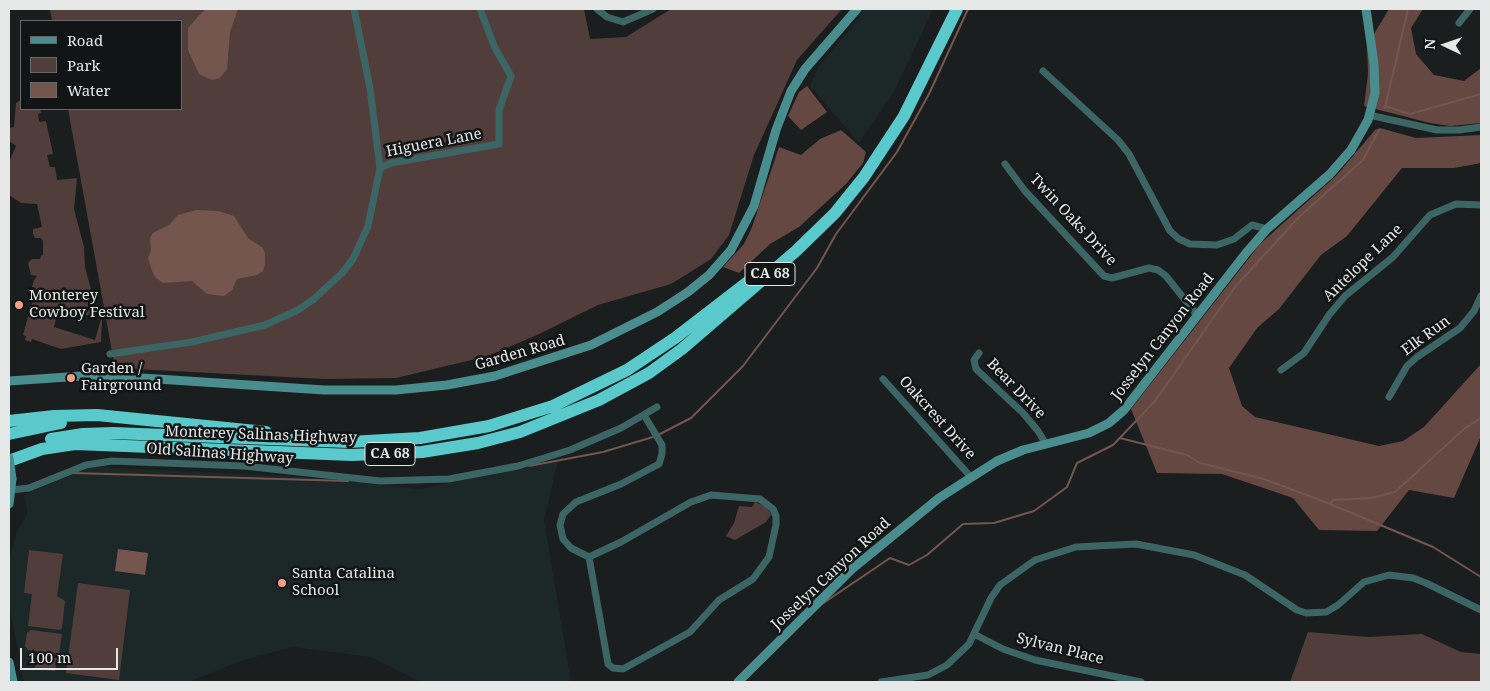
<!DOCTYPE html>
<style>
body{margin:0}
#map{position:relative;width:1490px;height:691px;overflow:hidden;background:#1b1e1e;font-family:"Noto Serif",serif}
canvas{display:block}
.frame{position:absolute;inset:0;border:10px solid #e6e8e8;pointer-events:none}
.legend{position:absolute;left:20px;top:20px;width:162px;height:90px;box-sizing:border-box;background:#121515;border:1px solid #676969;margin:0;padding:6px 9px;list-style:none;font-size:15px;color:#e6e8e8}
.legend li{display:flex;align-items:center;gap:10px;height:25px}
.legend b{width:25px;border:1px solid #676969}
.north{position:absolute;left:1420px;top:20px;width:50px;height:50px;-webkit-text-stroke:4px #121515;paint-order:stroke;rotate:273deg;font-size:14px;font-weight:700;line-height:20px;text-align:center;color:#e6e8e8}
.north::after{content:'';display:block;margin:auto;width:18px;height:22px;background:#e6e8e8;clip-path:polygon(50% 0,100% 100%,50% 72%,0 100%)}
.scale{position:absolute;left:20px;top:648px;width:98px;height:22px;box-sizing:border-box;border:2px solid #e6e8e8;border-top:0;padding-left:6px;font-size:15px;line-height:18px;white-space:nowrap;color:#e6e8e8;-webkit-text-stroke:4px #121515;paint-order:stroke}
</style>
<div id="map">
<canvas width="1490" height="691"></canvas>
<div class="frame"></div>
<ul class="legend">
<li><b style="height:6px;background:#4a8d8f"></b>Road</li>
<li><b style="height:14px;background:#513e3a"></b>Park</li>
<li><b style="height:14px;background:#74564f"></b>Water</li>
</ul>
<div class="north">N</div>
<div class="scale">100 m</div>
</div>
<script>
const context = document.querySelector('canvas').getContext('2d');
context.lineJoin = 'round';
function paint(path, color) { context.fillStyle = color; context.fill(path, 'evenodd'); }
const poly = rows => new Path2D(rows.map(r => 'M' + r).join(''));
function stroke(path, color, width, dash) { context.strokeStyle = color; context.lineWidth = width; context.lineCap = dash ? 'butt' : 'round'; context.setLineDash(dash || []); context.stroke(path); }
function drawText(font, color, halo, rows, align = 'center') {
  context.font = font + ' "Noto Serif",serif'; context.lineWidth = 5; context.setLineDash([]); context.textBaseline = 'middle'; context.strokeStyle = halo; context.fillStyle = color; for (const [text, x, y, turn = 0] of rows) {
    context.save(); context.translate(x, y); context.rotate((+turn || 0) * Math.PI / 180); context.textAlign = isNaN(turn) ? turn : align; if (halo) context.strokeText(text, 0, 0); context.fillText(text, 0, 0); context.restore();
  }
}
const built = poly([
 [854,9,933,9,895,90,859,143,810,86,818,67,860,18],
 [558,461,544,520,571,682,421,682,371,657,293,647,244,660,188,682,23,682,20,658,9,606,9,560,17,531,26,517,27,510,24,495,91,467,288,476,420,489]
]);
const green = poly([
 [50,9,584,9,590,39,626,37,671,9,842,9,797,60,754,155,729,235,711,259,671,284,598,305,537,335,488,356,396,378,325,379,115,368,68,109,181,109,181,21,52,21],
 [21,100,21,109,40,109,41,113,38,114,39,122,46,121,53,154,47,155,50,167,55,167,57,180,77,178,74,209,84,247,85,267,96,309,102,320,101,342,61,349,32,339,31,342,25,340,26,336,23,335,36,288,32,287,34,280,37,276,31,275,28,263,32,259,40,259,41,256,43,255,43,241,41,238,35,238,33,234,33,229,42,227,37,204,21,203,9,195,9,162,16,146,9,141,9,128,14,127,16,103],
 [59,308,101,319,95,340,54,327],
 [755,502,765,506,770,512,771,515,766,522,735,540,726,536,734,523,739,506,752,507],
 [29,550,63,554,57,596,65,601,62,628,60,630,28,626,32,594,24,593],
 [78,583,130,590,119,680,66,673],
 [31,630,62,634,59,654,28,650,25,646,27,633],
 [1308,632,1368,637,1422,634,1461,652,1481,654,1481,682,1290,682],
 [37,655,57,658,55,671,35,669]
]);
const forest = poly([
 [1389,9,1423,9,1411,28,1416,54,1434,75,1464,81,1481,68,1481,123,1450,126,1430,123,1364,106,1368,74,1367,46],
 [807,86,827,112,801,130,788,116,799,92],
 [1380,128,1416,138,1481,135,1481,163,1454,168,1402,168,1347,236,1321,255,1279,309,1257,328,1229,368,1242,406,1255,417,1379,446,1403,441,1424,427,1481,364,1481,436,1454,498,1409,490,1377,531,1319,530,1293,498,1222,474,1157,473,1131,409,1260,244,1337,175,1375,130],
 [841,130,866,152,863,163,846,184,799,227,770,244,739,273,723,267,744,244,752,227,779,147,801,155,820,139]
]);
const water = poly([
 [205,9,238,9,230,32,227,69,220,78,212,80,199,74,188,50,188,28],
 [196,210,218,211,234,216,248,238,263,248,265,253,265,264,263,271,257,275,237,279,232,290,224,296,207,294,192,281,163,283,156,278,152,271,148,258,151,250,150,238,153,233,169,225,178,215],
 [118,549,148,553,145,575,115,571]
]);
const stream = poly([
 [1385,106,1410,114,1481,94],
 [1385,108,1408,9],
 [658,435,691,418,743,366,817,268,836,234,897,152,929,94,968,9],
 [1120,438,1187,455,1200,463,1264,479,1330,504,1433,547,1481,577],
 [529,466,603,452,653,437],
 [73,473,348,481],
 [1330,504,1333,500,1371,498,1395,492,1464,429,1481,418],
 [822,604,890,558,909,565,927,555,963,524,994,523,1034,511,1067,487,1077,463,1113,445,1155,401,1235,287,1299,217,1363,160,1379,130]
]);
const street = poly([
 [597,9,607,17,623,22,653,9],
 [1459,23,1470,9],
 [1043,71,1118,140,1129,154,1170,231,1179,239,1190,244,1217,245,1234,239,1252,225,1267,229],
 [1369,115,1437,130,1459,130,1481,127],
 [1005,164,1025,191,1104,276,1112,278,1149,268,1158,270,1166,276,1197,315],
 [380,168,391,163,499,144,499,110,511,76,495,48,480,9],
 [979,353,974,360,976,369,1023,413,1038,431,1046,444],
 [110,354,192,342,265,325,298,310,314,299,342,273,353,259,368,226,380,168,370,88,354,9],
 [1281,370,1304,353,1329,315,1345,296,1393,257,1430,215,1456,204,1481,205],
 [883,379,970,476],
 [1389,397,1407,366,1417,357,1460,328,1474,311,1481,296],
 [11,490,29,488,86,465,112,461,244,466,380,481,449,479,518,466,570,450,621,428,657,407],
 [711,495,760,499,773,509,776,516,776,525,769,557,753,579,719,600,690,632,623,669,613,668,608,664,607,658,589,557,621,542,691,502,711,495],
 [589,557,571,548,563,539,560,525,563,514,576,502,621,484,659,464,662,454,662,445,644,415],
 [974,634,1003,649,1035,660,1141,682],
 [881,682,928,675,947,665,969,644,991,598,1000,585,1035,560,1076,547,1136,544,1194,555,1245,575,1297,610,1306,613,1326,612,1338,605,1364,582,1389,575,1413,578,1426,583,1481,610]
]);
const secondary = poly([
 [9,381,97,375,324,390,396,390,447,385,495,376,591,345,657,312,688,292,709,275,731,250,754,206,776,130,791,91,805,69,857,9],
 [9,504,12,479],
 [9,662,13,682],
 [738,682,852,569,939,498,997,461,1023,450,1089,433,1109,423,1124,410,1246,253,1267,229,1330,174,1351,150,1368,120,1375,93,1374,64,1366,9]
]);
const highway = poly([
 [9,421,54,416,97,415,266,432],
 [9,434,61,423],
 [51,439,83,434,113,433,349,442,420,438,489,426,553,406,627,370,675,338,762,271],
 [9,461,42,449,75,444,352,455,422,452,478,443,520,432,599,400,649,373,682,349,796,251,835,213,864,177,904,116,957,9]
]);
const secondaryBridge = poly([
 [9,458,12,479]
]);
const markers = [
 [19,305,5,"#f49e8a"],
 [71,378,5,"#f49e8a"],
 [282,583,5,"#f49e8a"]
];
const shields = [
 [770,274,50],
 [390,454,50]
];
const shieldNames = [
 ["CA 68",770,274],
 ["CA 68",390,454]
];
const streetNames = [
 ["Higuera Lane",434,143,-11],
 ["Twin Oaks Drive",1073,220,47],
 ["Antelope Lane",1363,263,-44],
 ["Elk Run",1426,336,-36],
 ["Josselyn Canyon Road",1163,337,-52],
 ["Garden Road",520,353,-16],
 ["Bear Drive",1016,389,46],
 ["Oakcrest Drive",937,418,48],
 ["Monterey Salinas Highway",261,435,2],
 ["Old Salinas Highway",220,454,4],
 ["Josselyn Canyon Road",831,574,-43],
 ["Sylvan Place",1060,649,14]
];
const poiNames = [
 ["Monterey",29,296],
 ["Cowboy Festival",29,313],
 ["Garden /",81,369],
 ["Fairground",81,386],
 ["Santa Catalina",292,574],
 ["School",292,591]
];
paint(built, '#1c2727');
paint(green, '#513e3a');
paint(forest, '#654842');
paint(water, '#74564f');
stroke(stream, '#74564f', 2);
stroke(street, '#3c6566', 7);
stroke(secondary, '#4a8d8f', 9);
stroke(highway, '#5ac9cc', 12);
stroke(secondaryBridge, '#4a8d8f', 9);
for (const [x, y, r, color] of markers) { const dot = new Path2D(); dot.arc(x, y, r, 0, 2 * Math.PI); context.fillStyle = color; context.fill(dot); stroke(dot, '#121515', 2); }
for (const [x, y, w] of shields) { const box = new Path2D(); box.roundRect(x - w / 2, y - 11.5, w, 23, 4); context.fillStyle = '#121515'; context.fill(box); stroke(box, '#e6e8e8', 1); }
drawText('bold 14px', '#e6e8e8', null, shieldNames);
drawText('15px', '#e6e8e8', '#121515', streetNames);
drawText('15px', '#e6e8e8', '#121515', poiNames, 'left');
</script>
